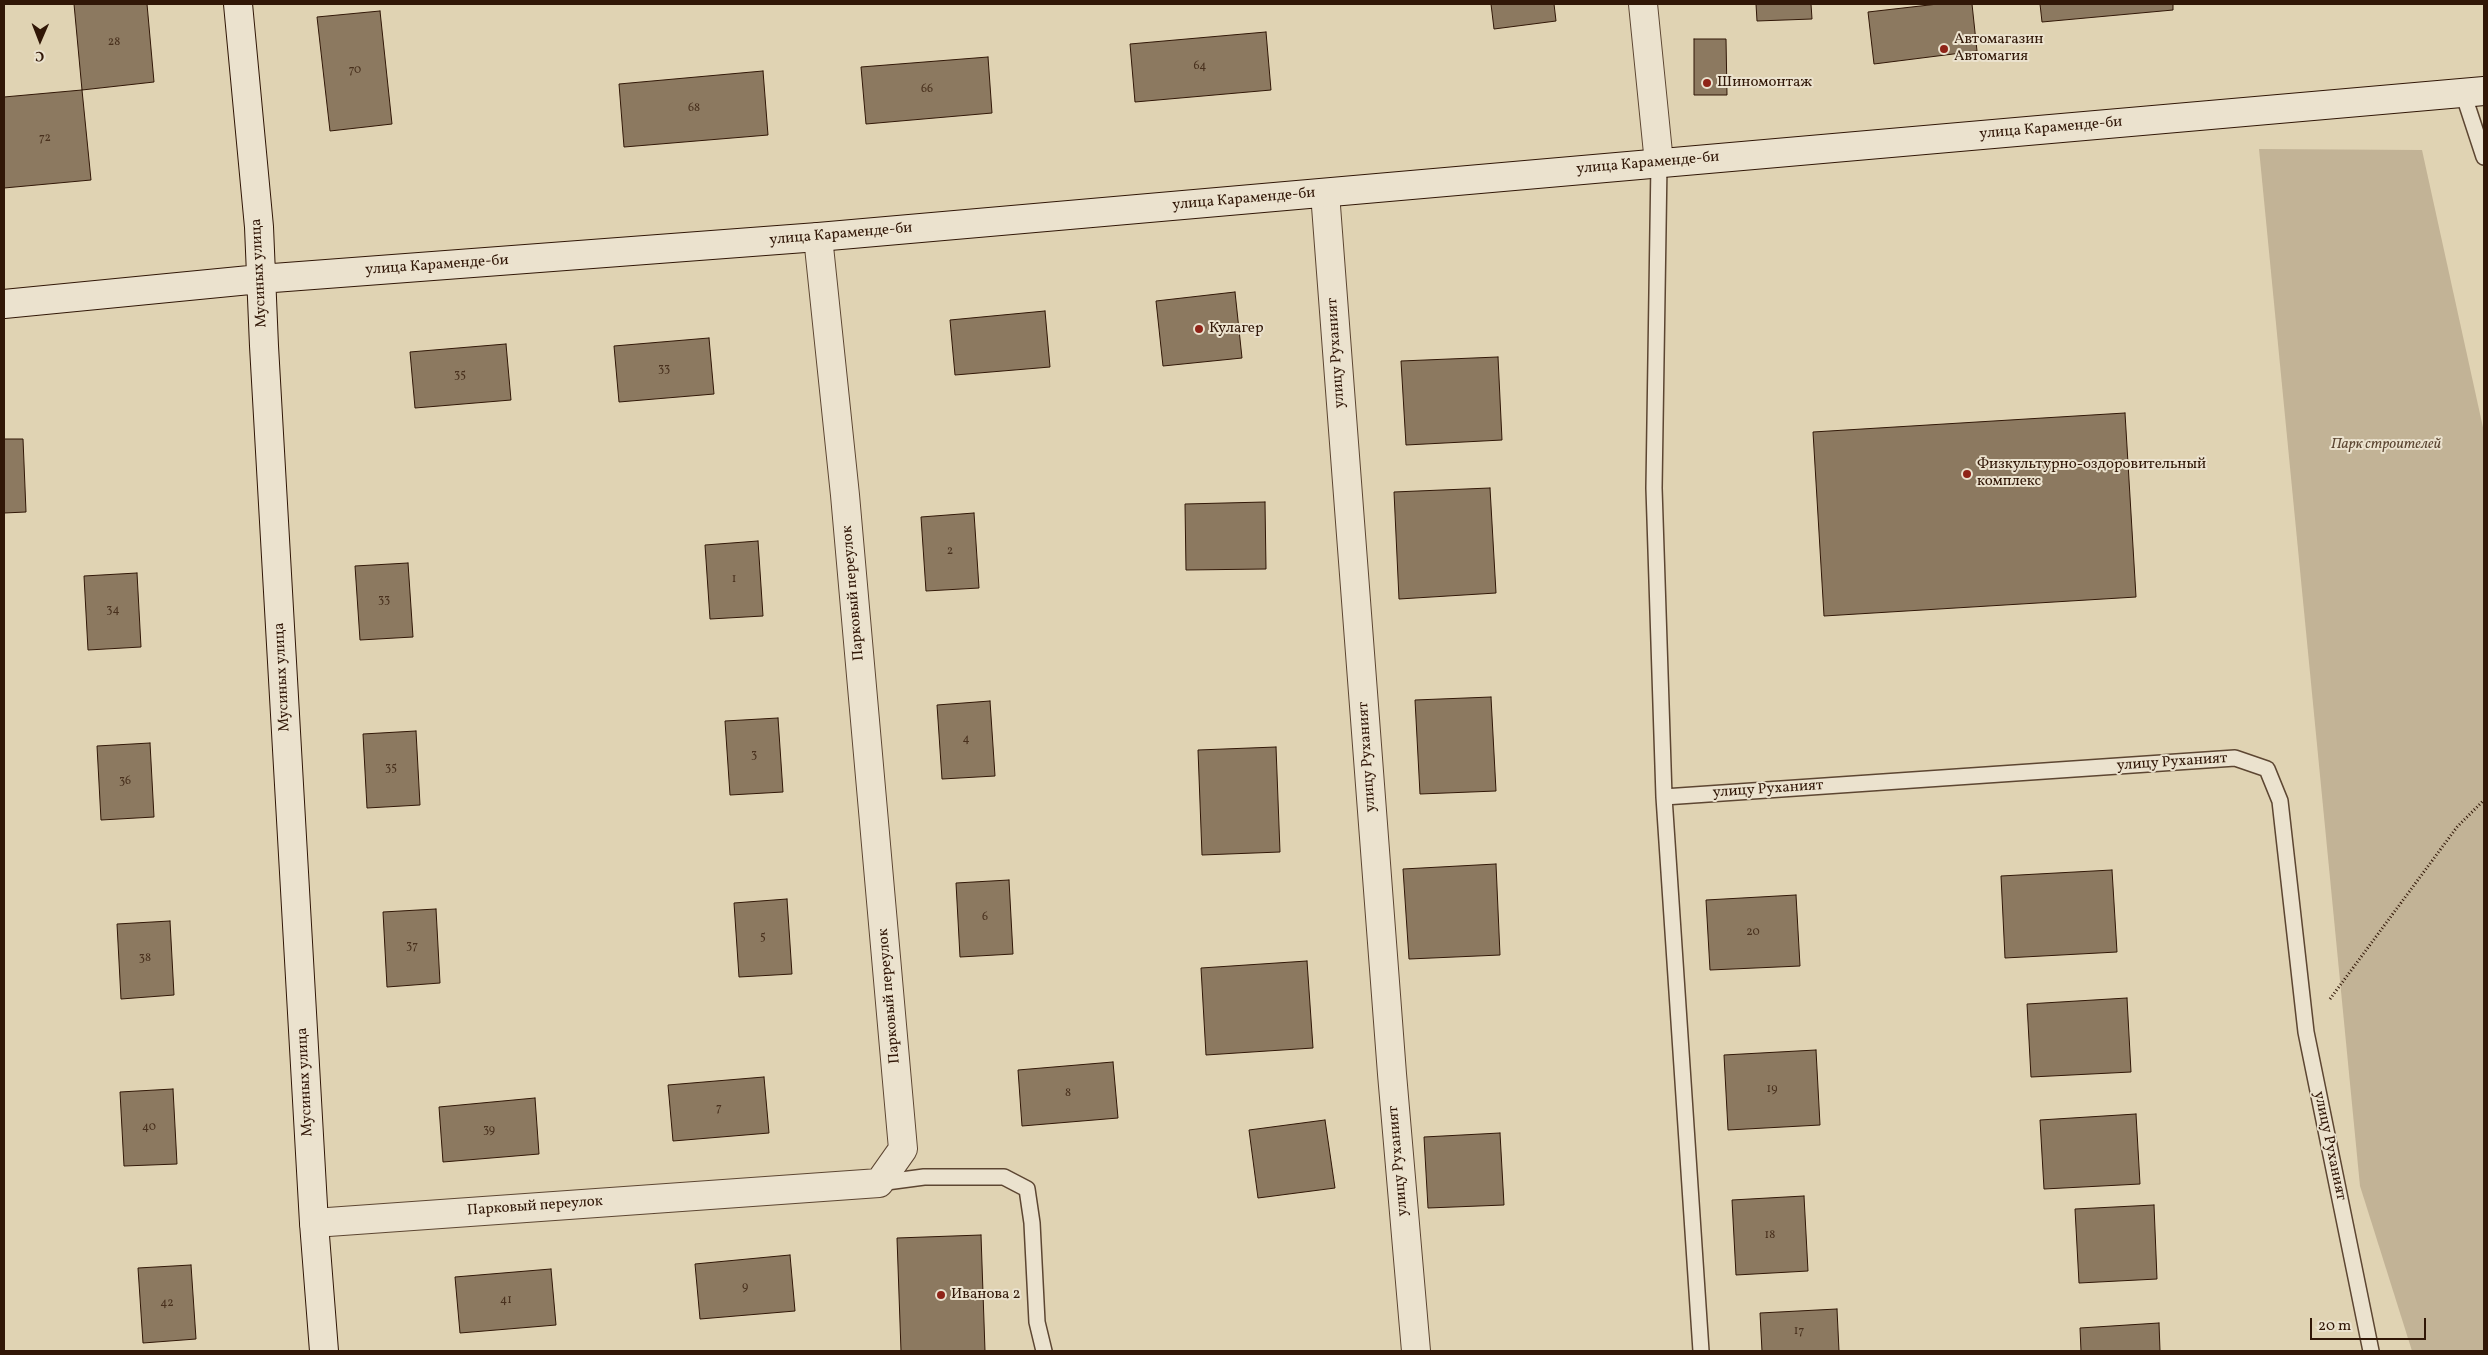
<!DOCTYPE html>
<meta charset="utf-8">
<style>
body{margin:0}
#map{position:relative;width:2488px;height:1355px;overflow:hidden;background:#e0d3b3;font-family:Vollkorn,serif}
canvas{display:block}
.frame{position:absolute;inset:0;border:5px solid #311707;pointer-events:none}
.north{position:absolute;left:15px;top:15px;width:50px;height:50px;-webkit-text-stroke:4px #ebe2ce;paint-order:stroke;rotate:181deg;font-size:14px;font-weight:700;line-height:20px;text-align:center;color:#311707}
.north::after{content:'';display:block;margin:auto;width:18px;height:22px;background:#311707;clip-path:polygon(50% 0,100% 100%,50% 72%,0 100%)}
.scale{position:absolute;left:2310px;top:1318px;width:116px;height:22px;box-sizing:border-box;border:2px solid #311707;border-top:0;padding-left:6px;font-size:15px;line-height:18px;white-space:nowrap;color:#311707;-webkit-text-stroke:4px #ebe2ce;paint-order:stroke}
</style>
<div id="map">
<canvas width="2488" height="1355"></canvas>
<div class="frame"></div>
<div class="north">С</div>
<div class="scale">20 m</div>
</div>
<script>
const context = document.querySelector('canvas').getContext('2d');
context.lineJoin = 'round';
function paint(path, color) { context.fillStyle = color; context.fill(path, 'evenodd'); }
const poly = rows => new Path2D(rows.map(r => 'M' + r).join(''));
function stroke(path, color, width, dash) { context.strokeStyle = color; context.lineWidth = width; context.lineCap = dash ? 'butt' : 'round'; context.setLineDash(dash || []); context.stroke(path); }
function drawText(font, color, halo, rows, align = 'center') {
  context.font = font + ' Vollkorn,serif'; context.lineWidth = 4; context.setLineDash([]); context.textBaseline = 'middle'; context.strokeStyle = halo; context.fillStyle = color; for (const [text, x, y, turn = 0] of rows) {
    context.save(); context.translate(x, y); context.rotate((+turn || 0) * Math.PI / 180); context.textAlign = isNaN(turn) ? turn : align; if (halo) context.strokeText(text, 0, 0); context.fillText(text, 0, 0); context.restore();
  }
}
const green = poly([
 [2259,149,2422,150,2484,432,2484,1351,2412,1351,2360,1186]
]);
const building = poly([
 [74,4,147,4,154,82,82,90,74,4],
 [1491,4,1554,4,1556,21,1494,29,1491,4],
 [1756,4,1811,4,1812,19,1757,21,1756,4],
 [1938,4,1972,4,1977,51,1874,64,1868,12,1938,4],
 [2040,4,2173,4,2173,10,2042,22,2040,4],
 [380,11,392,124,330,131,317,17,380,11],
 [1266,32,1271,90,1135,102,1130,44,1266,32],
 [1694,39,1726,39,1727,95,1694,95,1694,39],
 [988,57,992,113,866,124,861,67,988,57],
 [763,71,768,135,624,147,619,84,763,71],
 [82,90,91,180,4,188,4,97,82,90],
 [1235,292,1242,358,1163,366,1156,301,1235,292],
 [1045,311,1050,367,955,375,950,320,1045,311],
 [709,338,714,394,619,402,614,346,709,338],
 [506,344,511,400,415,408,410,352,506,344],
 [1498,357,1502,440,1406,445,1401,361,1498,357],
 [2125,413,2136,597,1824,616,1813,432,2125,413],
 [4,439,23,439,26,512,4,513,4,439],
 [1490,488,1496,593,1399,599,1394,492,1490,488],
 [1265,502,1266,569,1186,570,1185,504,1265,502],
 [974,513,979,588,926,591,921,517,974,513],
 [758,541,763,616,710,619,705,545,758,541],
 [408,563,413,637,360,640,355,566,408,563],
 [137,573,141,647,88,650,84,576,137,573],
 [1491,697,1496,791,1420,794,1415,700,1491,697],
 [990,701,995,776,942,779,937,705,990,701],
 [778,718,783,792,730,795,725,721,778,718],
 [416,731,420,805,367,808,363,734,416,731],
 [150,743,154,817,101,820,97,746,150,743],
 [1276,747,1280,852,1202,855,1198,750,1276,747],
 [1496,864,1500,955,1409,959,1403,869,1496,864],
 [2112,870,2117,952,2005,958,2001,876,2112,870],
 [1009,880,1013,954,960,957,956,883,1009,880],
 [1796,895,1800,966,1710,970,1706,900,1796,895],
 [787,899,792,974,739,977,734,903,787,899],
 [436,909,440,983,387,987,383,912,436,909],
 [170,921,174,995,121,999,117,924,170,921],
 [1307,961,1313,1048,1206,1055,1201,968,1307,961],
 [2127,998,2131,1072,2031,1077,2027,1004,2127,998],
 [1816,1050,1820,1125,1728,1130,1724,1055,1816,1050],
 [1113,1062,1118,1118,1022,1126,1018,1070,1113,1062],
 [764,1077,769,1133,673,1141,668,1085,764,1077],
 [173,1089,177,1164,124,1166,120,1092,173,1089],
 [535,1098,539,1154,443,1162,439,1107,535,1098],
 [2136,1114,2140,1184,2044,1189,2040,1120,2136,1114],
 [1325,1120,1335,1188,1258,1198,1249,1130,1325,1120],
 [1500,1133,1504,1205,1428,1208,1424,1137,1500,1133],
 [1804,1196,1808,1271,1736,1275,1732,1200,1804,1196],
 [2154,1205,2157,1279,2079,1283,2075,1209,2154,1205],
 [981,1235,985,1351,901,1351,897,1238,981,1235],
 [790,1255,795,1311,700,1319,695,1264,790,1255],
 [191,1265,196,1339,143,1343,138,1268,191,1265],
 [551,1269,556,1325,460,1333,455,1277,551,1269],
 [1837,1309,1839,1351,1762,1351,1760,1313,1837,1309],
 [2159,1323,2160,1351,2081,1351,2080,1328,2159,1323]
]);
const path = poly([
 [2330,999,2457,827,2484,800]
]);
const lane = poly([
 [2463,93,2484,157],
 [1659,163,1654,488,1664,797,2235,758,2267,769,2280,801,2306,1032,2371,1351],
 [1664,797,1701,1351],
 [879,1183,924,1177,1004,1177,1027,1189,1032,1223,1037,1322,1044,1351]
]);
const street = poly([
 [1643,4,1659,163],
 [1325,193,1392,1074,1416,1351],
 [314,1223,879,1183,903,1149,845,495,818,237]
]);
const secondary = poly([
 [238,4,259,227,264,346,314,1223,324,1351],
 [4,304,260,279,818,237,2484,91]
]);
const markers = [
 [1944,49,5,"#8f2418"],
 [1707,83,5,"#8f2418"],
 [1199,329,5,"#8f2418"],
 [1967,474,5,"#8f2418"],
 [941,1295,5,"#8f2418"]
];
const numberNames = [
 ["28",114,43],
 ["64",1200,67],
 ["70",355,71],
 ["66",927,90],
 ["68",694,109],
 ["72",45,139],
 ["33",664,370],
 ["35",460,376],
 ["2",950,552],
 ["1",734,580],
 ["33",384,601],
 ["34",113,611],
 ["4",966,740],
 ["3",754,756],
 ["35",391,769],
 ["36",125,782],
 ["6",985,918],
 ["20",1753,933],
 ["5",763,938],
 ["37",412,947],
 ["38",145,959],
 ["19",1772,1090],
 ["8",1068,1094],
 ["7",719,1109],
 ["40",149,1128],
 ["39",489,1131],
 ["18",1770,1236],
 ["9",745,1288],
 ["41",506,1301],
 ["42",167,1304],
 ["17",1799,1332]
];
const poiNames = [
 ["Автомагазин",1954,40],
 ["Автомагия",1954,57],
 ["Шиномонтаж",1717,83],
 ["Кулагер",1209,329],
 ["Физкультурно-оздоровительный",1977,465],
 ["комплекс",1977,482],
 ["Иванова 2",951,1295]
];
const streetNames = [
 ["улица Караменде-би",2051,129,-5],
 ["улица Караменде-би",1648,164,-5],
 ["улица Караменде-би",1244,200,-5],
 ["улица Караменде-би",841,235,-5],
 ["улица Караменде-би",437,266,-4],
 ["Мусиных улица",260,273,-93],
 ["улицу Руханият",1337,353,-94],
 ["Парковый переулок",854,593,-95],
 ["Мусиных улица",283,677,-93],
 ["улицу Руханият",1368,757,-94],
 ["улицу Руханият",2172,763,-4],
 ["улицу Руханият",1768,790,-4],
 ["Парковый переулок",890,996,-95],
 ["Мусиных улица",306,1082,-93],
 ["улицу Руханият",2329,1146,78],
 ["улицу Руханият",1399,1161,-95],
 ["Парковый переулок",535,1207,-4]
];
const parkNames = [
 ["Парк строителей",2386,445]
];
paint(green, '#c2b396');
paint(building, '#8c7960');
stroke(building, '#311707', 1);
stroke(lane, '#5d4632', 18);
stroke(street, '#5d4632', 30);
stroke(secondary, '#311707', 30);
stroke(path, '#311707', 3, [1, 2.5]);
stroke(lane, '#ebe2ce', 15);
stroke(street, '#ebe2ce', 28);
stroke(secondary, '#ebe2ce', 28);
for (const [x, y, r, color] of markers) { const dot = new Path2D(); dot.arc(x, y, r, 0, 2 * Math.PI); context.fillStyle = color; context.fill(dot); stroke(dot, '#ebe2ce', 2); }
drawText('12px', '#48301d', null, numberNames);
drawText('15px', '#311707', '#ebe2ce', poiNames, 'left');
drawText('15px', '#311707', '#ebe2ce', streetNames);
drawText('italic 15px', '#5c4632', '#ebe2ce', parkNames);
</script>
